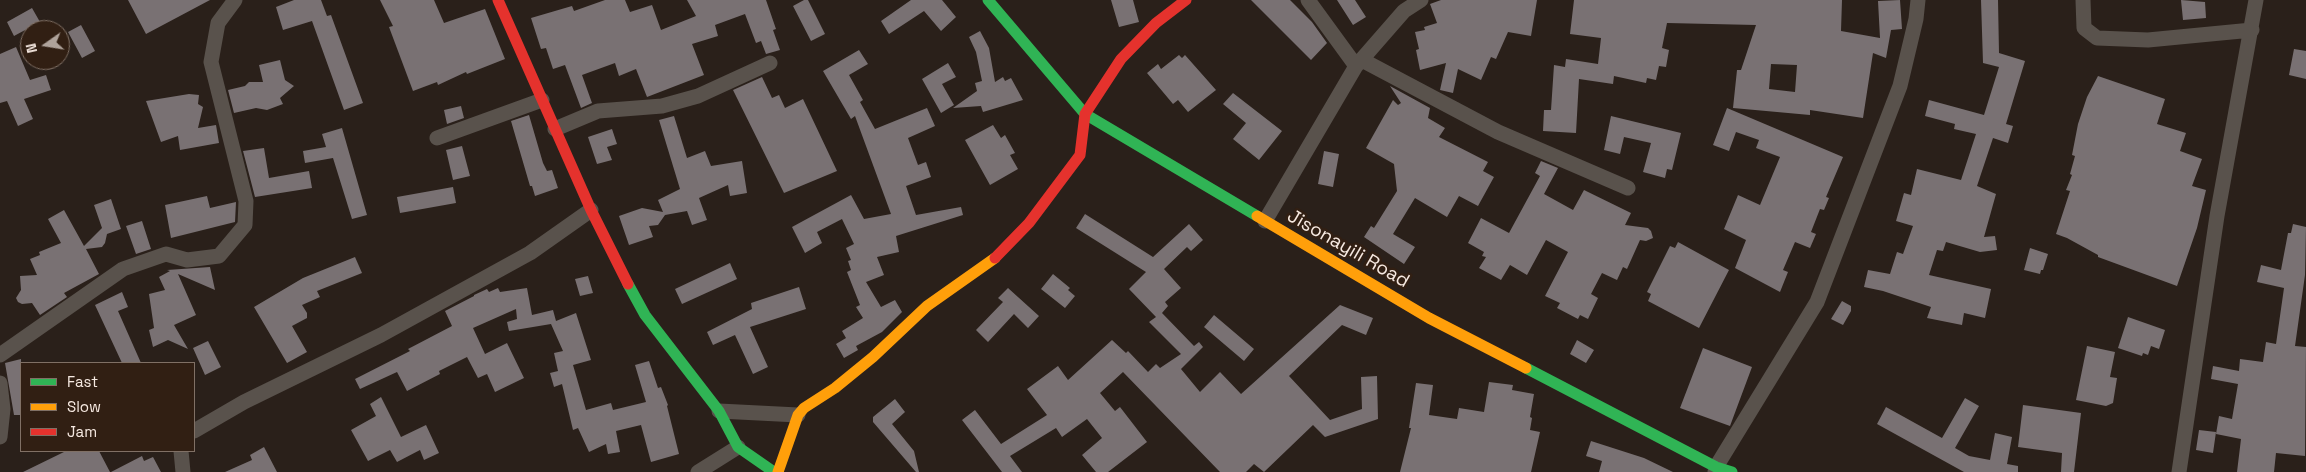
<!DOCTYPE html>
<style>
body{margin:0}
#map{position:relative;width:2306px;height:472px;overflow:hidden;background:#2a201a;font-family:"Space Grotesk",sans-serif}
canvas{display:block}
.legend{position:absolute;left:20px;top:362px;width:175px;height:90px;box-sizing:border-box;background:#311f13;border:1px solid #807065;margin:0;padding:6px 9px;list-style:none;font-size:15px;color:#f6e9e1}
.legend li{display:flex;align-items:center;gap:10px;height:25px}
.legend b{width:25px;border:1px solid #807065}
.north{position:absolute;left:20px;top:20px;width:50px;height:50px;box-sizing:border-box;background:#311f13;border:1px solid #807065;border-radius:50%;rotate:257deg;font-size:14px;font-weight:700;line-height:20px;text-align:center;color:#f6e9e1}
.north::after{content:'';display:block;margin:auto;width:18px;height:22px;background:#afa39b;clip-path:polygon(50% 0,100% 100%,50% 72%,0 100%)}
</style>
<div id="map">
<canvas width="2306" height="472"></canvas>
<ul class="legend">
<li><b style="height:6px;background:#30b455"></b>Fast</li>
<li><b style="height:6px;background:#ff9f0a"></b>Slow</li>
<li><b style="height:6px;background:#e5322d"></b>Jam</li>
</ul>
<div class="north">N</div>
</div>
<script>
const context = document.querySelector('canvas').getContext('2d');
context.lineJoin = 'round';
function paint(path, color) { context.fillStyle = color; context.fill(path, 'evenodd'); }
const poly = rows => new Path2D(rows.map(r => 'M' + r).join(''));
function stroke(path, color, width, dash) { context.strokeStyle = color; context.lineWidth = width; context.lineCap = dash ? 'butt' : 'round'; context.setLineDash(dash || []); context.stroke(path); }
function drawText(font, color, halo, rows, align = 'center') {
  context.font = font + ' "Space Grotesk",sans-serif'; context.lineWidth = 5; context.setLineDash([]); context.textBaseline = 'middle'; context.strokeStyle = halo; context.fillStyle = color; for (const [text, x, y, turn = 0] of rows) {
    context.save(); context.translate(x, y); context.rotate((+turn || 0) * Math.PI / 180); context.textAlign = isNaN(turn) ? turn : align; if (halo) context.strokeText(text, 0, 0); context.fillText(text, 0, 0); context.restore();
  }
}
const building = poly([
 [128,0,210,0,146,34],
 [294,0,321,0,327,16,331,15,363,103,344,110,312,21,283,30,276,7],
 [380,0,434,0,444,23,485,9,505,59,467,74,466,72,438,85,437,82,413,91,389,27,393,26],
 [605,0,625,0,630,12,652,5,661,30,696,16,687,0,766,0,776,29,773,30,780,50,766,54,761,41,756,43,745,14,715,25,718,36,692,44,704,75,647,97,636,69,619,76,615,63,582,75,592,103,581,108,565,65,553,69,546,48,541,49,531,18,572,6,574,11],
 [804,0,808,0,825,34,811,41,793,6],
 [911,0,942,0,956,17,941,31,924,11,889,34,881,21],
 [1111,0,1133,0,1139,22,1119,27],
 [1251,0,1290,0,1312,22,1327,43,1311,60],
 [1337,0,1355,0,1366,17,1353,25],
 [1441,0,1537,0,1531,36,1508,32,1496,59,1491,57,1481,80,1458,69,1453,93,1440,90,1446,63,1420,70,1416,50,1419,49,1415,32,1425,30,1424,27,1437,23,1430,4],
 [1574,0,1842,0,1841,31,1880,38,1878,1,1900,0,1902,29,1891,30,1886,58,1873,53,1863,118,1810,110,1810,115,1733,108,1737,70,1741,70,1756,25,1667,23,1662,48,1669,50,1666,67,1659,66,1656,80,1647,78,1646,83,1614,76,1613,84,1579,79,1576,133,1543,131,1544,110,1551,110,1554,65,1565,67,1566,59,1598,64,1601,38,1570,34],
 [1771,64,1797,65,1795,92,1769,89],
 [1981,0,1998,0,1999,53,2025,61,2006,124,2013,126,2008,143,1993,138,1977,186,1996,194,1984,237,1995,236,1997,250,1980,252,1946,242,1943,251,1937,250,1929,275,1991,289,1985,318,1964,313,1962,325,1927,318,1931,307,1883,291,1864,287,1868,270,1890,274,1897,252,1903,254,1913,226,1896,221,1904,193,1911,195,1917,169,1961,180,1976,134,1954,129,1955,124,1925,116,1929,100,1984,115,1999,67,1983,63],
 [2181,0,2205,2,2206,18,2183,20],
 [32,8,40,22,14,36,7,22],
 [81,25,95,51,82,58,68,32],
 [980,31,989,48,995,82,1003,77,1005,81,1011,78,1023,100,983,112,981,106,953,108,977,91,975,83,982,81,976,52,969,37],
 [16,47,30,80,46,75,51,90,24,99,33,119,18,126,7,101,0,103,0,54],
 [2294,49,2306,51,2306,79,2289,75],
 [859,50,868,64,849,75,863,100,860,102,875,129,927,108,935,126,908,138,918,165,926,162,931,177,906,186,916,215,961,207,963,215,896,236,899,252,877,257,884,275,866,282,881,307,895,300,902,312,882,332,856,346,858,350,844,358,836,344,846,338,842,331,863,318,856,307,860,305,847,272,851,270,848,261,851,260,846,248,854,244,842,219,817,232,822,243,805,253,792,227,851,195,864,219,891,214,855,116,851,119,823,71],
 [1179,55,1182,58,1185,55,1216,90,1188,112,1178,100,1173,104,1147,73,1158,64,1161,69],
 [280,60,285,80,294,86,280,98,283,104,267,110,256,108,234,113,228,90,245,86,249,82,263,82,259,65],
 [948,63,956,77,942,84,954,105,941,113,922,79],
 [2098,76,2165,99,2157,124,2186,133,2180,151,2202,159,2192,186,2206,190,2197,228,2177,286,2098,257,2098,255,2067,238,2056,234,2070,191,2066,190,2072,175,2070,174,2075,156,2072,155,2078,124,2087,97],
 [762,77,772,98,779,95,785,108,803,99,837,171,784,193,733,90],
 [1390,86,1430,108,1428,118,1445,128,1439,137,1488,162,1483,171,1494,177,1478,206,1459,196,1447,217,1415,198,1393,234,1415,247,1404,264,1364,237,1371,226,1374,228,1397,191,1394,164,1366,148,1393,100,1398,105,1401,103],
 [1233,93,1282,131,1259,160,1233,139,1246,123,1223,104],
 [189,94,199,95,198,104,203,107,198,128,216,125,219,143,180,150,178,136,161,142,146,101],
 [461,106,464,118,447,124,444,110],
 [1727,108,1843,157,1826,197,1829,198,1824,210,1820,209,1811,232,1816,234,1810,248,1795,242,1783,270,1788,272,1780,292,1735,268,1746,240,1724,229,1738,195,1760,205,1780,157,1756,148,1759,140,1736,132,1729,151,1713,145],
 [529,115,543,163,547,171,552,170,558,188,535,196,532,186,530,186,511,121],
 [674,116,687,158,705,151,711,166,742,161,747,193,730,196,728,185,699,198,707,220,692,225,687,211,665,215,658,225,649,226,653,237,629,245,619,216,642,208,663,212,658,200,680,189,659,120],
 [1611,116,1681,133,1672,170,1667,169,1665,178,1643,172,1651,143,1624,137,1620,154,1604,150],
 [993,125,1001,138,1005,135,1015,153,1010,155,1018,169,990,185,965,140],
 [342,128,367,215,352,219,333,158,305,163,303,151,326,147,322,134],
 [612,129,617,144,607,147,612,160,597,164,588,137],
 [462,146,470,176,453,180,446,150],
 [264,148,269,178,309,171,312,188,255,197,243,151],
 [1324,151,1339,154,1333,187,1318,184],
 [1541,161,1558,168,1544,194,1573,210,1584,190,1631,213,1625,225,1648,228,1651,231,1653,238,1646,241,1640,240,1627,269,1623,267,1617,280,1602,273,1591,294,1598,298,1588,319,1580,315,1578,319,1557,308,1560,303,1545,296,1568,252,1546,240,1527,275,1510,265,1501,280,1479,268,1486,257,1482,256,1484,252,1468,243,1481,218,1509,233,1540,176,1535,173],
 [453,187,456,203,400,213,397,197],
 [207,196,210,208,236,202,235,222,171,238,165,205],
 [111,199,121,229,107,234,105,243,102,247,86,249,99,274,64,293,67,297,40,315,32,303,22,304,18,302,16,298,21,290,20,276,37,275,30,259,40,255,39,252,61,243,48,219,64,210,84,246,102,228,94,205],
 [1085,214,1153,257,1189,224,1203,240,1191,251,1187,247,1164,269,1181,288,1165,302,1168,306,1162,313,1194,346,1199,342,1203,347,1181,369,1200,392,1220,372,1241,394,1340,305,1373,318,1366,335,1342,325,1289,376,1330,420,1362,409,1361,377,1377,376,1378,419,1325,437,1313,425,1264,472,1254,464,1246,472,1220,472,1123,372,1100,393,1115,411,1120,407,1147,442,1108,472,1096,472,1082,455,1102,438,1087,419,1062,437,1056,428,1010,456,1022,472,1002,472,962,420,975,410,1001,444,1047,415,1027,389,1058,366,1068,380,1112,340,1126,353,1128,351,1148,372,1156,364,1160,368,1181,354,1149,322,1156,317,1129,289,1146,272,1076,228],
 [142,221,151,249,136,254,126,226],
 [2293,224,2306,227,2305,275,2295,346,2306,347,2305,456,2276,453,2274,472,2237,472,2241,439,2216,434,2219,416,2232,419,2238,384,2211,379,2213,366,2239,371,2240,359,2263,362,2266,342,2276,344,2284,288,2257,282,2261,265,2281,270,2288,233,2291,233],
 [1678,242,1729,270,1699,328,1648,301,1651,294,1647,292,1670,246,1675,248],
 [2030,248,2048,254,2043,270,2041,270,2040,274,2024,270],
 [355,257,362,273,317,291,320,297,302,305,307,313,307,318,292,326,307,352,287,363,254,307,303,278],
 [730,263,737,279,682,304,675,289],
 [210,267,215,290,178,274,196,315,174,325,188,349,168,340,153,347,149,330,154,328,149,294,165,290,159,277,170,271,167,270],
 [1053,274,1070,288,1068,290,1075,296,1065,308,1041,289],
 [588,276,593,293,580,296,575,279],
 [799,287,806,309,750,327,768,367,753,374,735,335,713,345,707,332,752,309,751,303],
 [498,288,500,292,527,288,532,315,553,310,556,321,576,313,591,360,573,365,586,410,611,403,613,410,646,402,635,365,649,361,658,388,661,387,668,405,667,406,679,454,651,462,641,425,616,431,620,452,608,454,606,444,589,452,578,428,573,430,562,384,554,387,550,373,558,371,554,353,563,351,551,324,509,331,507,322,517,319,516,309,473,328,485,354,507,343,524,378,495,392,487,374,478,378,467,357,439,371,440,374,407,391,397,372,360,389,355,379,410,351,408,349,452,326,445,311,474,296,474,295,487,289,489,292],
 [1008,288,1039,316,1028,328,1014,314,988,342,976,330,1003,302,998,298],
 [122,292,128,307,118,311,141,363,122,363,95,305],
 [1842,301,1851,306,1851,311,1843,325,1831,319],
 [1214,315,1254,349,1244,361,1204,327],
 [2128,317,2165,330,2159,349,2151,346,2148,355,2143,353,2142,356,2118,348],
 [1577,340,1594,350,1586,363,1570,354],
 [208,341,221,367,205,375,193,348],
 [2087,346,2115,352,2110,377,2117,378,2113,403,2106,406,2076,400],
 [1703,348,1752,367,1730,426,1680,408],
 [21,359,21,415,14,415,5,363],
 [1489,382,1513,385,1512,390,1534,394,1530,417,1532,418,1530,430,1540,432,1531,472,1400,472,1411,428,1409,428,1416,383,1433,385,1429,415,1457,419,1459,408,1484,412],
 [381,397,401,437,426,425,439,453,424,460,420,450,397,462,390,450,368,461,351,430,376,416,370,404],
 [1965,398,1979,406,1955,448,1969,456,1990,460,1995,433,2012,437,2007,464,2018,466,2018,472,1964,472,1877,424,1886,407,1942,438],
 [895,399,905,412,892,424,914,451,919,472,916,472,873,422,873,417],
 [2023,405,2081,413,2074,472,2061,472,2062,453,2018,447],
 [2199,430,2216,432,2213,453,2196,450],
 [1591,441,1644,458,1673,472,1599,472,1602,461,1586,456],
 [264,447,277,472,225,472,252,460,250,455],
 [66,451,99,451,110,472,23,472],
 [142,456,144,461,153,457,161,472,111,472]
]);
const street = poly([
 [1308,0,1356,66],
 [2083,0,2084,28,2097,38,2148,40,2252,30],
 [1362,60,1498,132,1628,188],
 [555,129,598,111,662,106,698,96,770,63],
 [437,138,542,100],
 [1265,221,1356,66,1404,11,1421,0],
 [0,355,123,269,166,254,187,260,219,256,245,225,246,201,211,62,218,23,235,0],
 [0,383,3,409,0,437],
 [719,411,798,415],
 [194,431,244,402,381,335,530,253,591,210],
 [181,451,183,472],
 [698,472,738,447],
 [1715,472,1716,467,1817,302,1900,86,1916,19,1918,0],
 [2179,472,2217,216,2256,0]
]);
const fast = poly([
 [988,0,1085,114,1257,216],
 [628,284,645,315,719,411,738,447,774,472],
 [1526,368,1716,467,1732,472]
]);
const slow = poly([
 [1257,216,1429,318,1526,368],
 [778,472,798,415,804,408,835,388,873,357,927,306,995,258]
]);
const jam = poly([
 [498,0,591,210,628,284],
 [995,258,1029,223,1080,155,1085,114,1121,59,1156,23,1186,0]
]);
const streetNames = [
 ["Jisonayili Road",1348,249,30]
];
paint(building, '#797173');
stroke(street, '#59524c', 15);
stroke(fast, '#30b455', 11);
stroke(slow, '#ff9f0a', 11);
stroke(jam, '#e5322d', 11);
drawText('19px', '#f6e9e1', '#311f13', streetNames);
</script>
